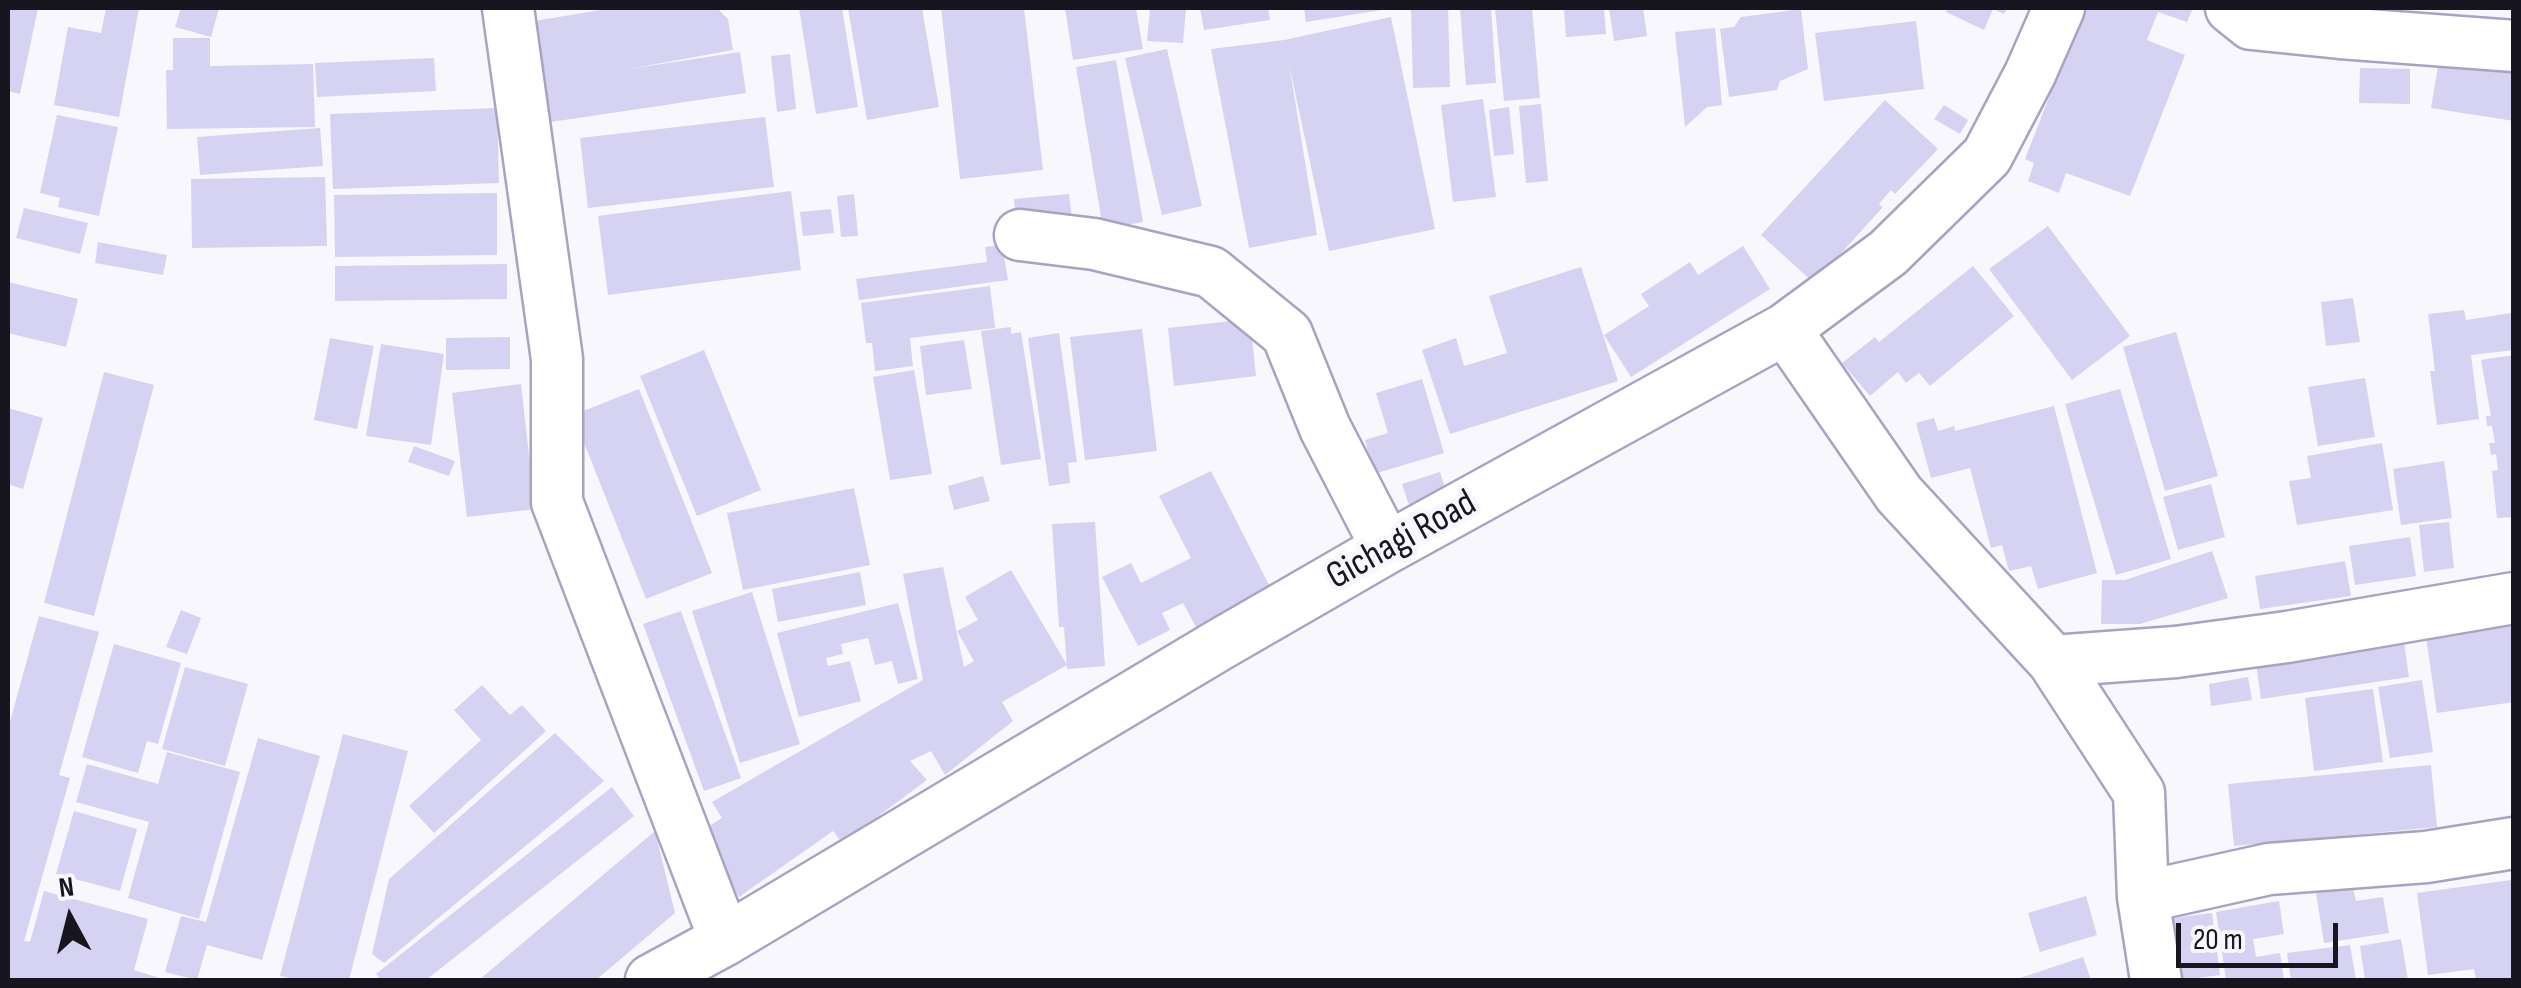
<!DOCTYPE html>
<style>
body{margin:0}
#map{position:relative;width:2521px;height:988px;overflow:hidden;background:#f7f7fd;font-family:"Sofia Sans Condensed",sans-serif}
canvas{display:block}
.frame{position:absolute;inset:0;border:10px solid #171520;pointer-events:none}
.north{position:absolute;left:20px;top:868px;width:100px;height:100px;-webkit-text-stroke:8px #f7f7fd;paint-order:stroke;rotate:353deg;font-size:28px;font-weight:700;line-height:40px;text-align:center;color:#171520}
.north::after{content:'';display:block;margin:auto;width:35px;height:45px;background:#171520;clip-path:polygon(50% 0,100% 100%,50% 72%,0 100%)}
.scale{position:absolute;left:2176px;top:923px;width:162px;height:45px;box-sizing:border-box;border:5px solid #171520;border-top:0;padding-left:12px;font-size:30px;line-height:35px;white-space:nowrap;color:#171520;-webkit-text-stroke:8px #f7f7fd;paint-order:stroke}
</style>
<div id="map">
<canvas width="2521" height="988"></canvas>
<div class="frame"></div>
<div class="north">N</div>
<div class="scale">20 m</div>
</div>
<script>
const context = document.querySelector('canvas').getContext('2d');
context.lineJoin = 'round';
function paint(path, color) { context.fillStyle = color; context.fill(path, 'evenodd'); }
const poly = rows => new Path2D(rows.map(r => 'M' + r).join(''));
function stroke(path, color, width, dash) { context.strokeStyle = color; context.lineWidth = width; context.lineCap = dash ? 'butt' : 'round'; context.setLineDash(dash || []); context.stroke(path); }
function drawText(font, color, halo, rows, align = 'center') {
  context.font = font + ' "Sofia Sans Condensed",sans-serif'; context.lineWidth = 10; context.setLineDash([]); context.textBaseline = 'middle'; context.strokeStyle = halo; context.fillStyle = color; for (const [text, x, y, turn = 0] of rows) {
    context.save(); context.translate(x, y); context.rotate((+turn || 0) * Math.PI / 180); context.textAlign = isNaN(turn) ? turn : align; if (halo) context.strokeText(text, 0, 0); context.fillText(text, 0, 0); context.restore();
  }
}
const building = poly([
 [8,8,38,8,20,94,8,91],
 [106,8,139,8,119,117,54,105,68,27,101,33],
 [181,8,219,8,211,37,175,27],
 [613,8,717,8,728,19,733,50,629,69,740,52,746,93,544,123,528,22],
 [799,8,842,8,858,107,816,114],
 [848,8,922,8,939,107,867,120],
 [941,8,1024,8,1043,170,960,179],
 [1065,8,1136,8,1143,49,1073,60],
 [1150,8,1186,8,1183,43,1147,41],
 [1200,8,1268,8,1270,20,1204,30],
 [1304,8,1381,8,1381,10,1306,22],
 [1411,8,1448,8,1450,87,1413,88],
 [1460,8,1491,8,1496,83,1466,85],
 [1495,8,1532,8,1540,98,1504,101],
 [1564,8,1604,8,1606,34,1566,37],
 [1609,8,1643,8,1647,36,1614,41],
 [1948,8,2007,8,2004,14,1993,9,1984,30,1946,12],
 [2084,8,2193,8,2187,22,2158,12,2147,40,2185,55,2130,196,2066,173,2059,193,2028,181,2034,163,2025,159],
 [1801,9,1808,69,1780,81,1777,90,1729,97,1720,29,1734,27,1741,17],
 [1391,17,1435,229,1329,251,1289,64,1317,235,1249,248,1211,49,1284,40],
 [1916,21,1924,89,1824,101,1815,33],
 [1715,28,1722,105,1707,107,1685,127,1675,32],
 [173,38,210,38,210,66,313,64,315,127,167,129,166,70,173,70],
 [2441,48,2514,60,2514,121,2431,108],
 [1167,49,1202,206,1162,215,1125,58],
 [790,54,796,109,777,112,771,56],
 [434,58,436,91,317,97,315,63],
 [1116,60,1143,222,1103,229,1076,67],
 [2360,68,2410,69,2410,104,2359,103],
 [1483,99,1496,197,1453,202,1441,105],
 [1885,100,1938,149,1895,194,1891,190,1879,204,1883,207,1814,283,1761,235],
 [1541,104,1548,181,1526,183,1519,106],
 [1944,105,1968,120,1960,134,1934,119],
 [1509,107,1514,154,1494,156,1489,110],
 [497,108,499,183,333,189,330,114],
 [57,115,118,127,99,216,58,207,60,198,40,193],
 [765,117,774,187,588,208,580,138],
 [320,128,323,166,200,175,197,137],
 [325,177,327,246,192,248,191,179],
 [791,191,801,270,608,295,598,216],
 [497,193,497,255,335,257,334,195],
 [854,194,858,236,841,237,837,196],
 [1069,194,1072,219,1016,225,1014,199],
 [24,208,88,223,80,254,16,238],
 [831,209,834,233,803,236,800,212],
 [2048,226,2130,336,2072,380,1989,269],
 [98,242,167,255,163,275,95,263],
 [1002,245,1008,280,859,300,856,279,987,262,985,247],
 [1743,246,1770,289,1631,377,1604,335,1649,306,1641,294,1690,262,1698,275],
 [507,264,507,299,335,301,335,266],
 [1973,266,2014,316,1930,386,1919,373,1906,383,1898,372,1870,396,1842,363,1875,337,1879,342],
 [1581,267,1618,381,1450,434,1422,350,1456,338,1464,366,1507,353,1489,296],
 [8,282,78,299,66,347,8,333],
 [990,286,995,328,910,338,913,366,875,371,872,343,866,343,861,303],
 [2353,298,2360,342,2326,346,2321,302],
 [2464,310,2466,320,2511,313,2514,350,2471,355,2479,419,2437,425,2430,371,2435,371,2428,314],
 [1250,319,1256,376,1174,386,1168,328],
 [1011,327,1011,334,1021,332,1041,459,1001,465,981,331],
 [1142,329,1157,451,1085,460,1070,337],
 [2176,332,2218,476,2165,491,2123,347],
 [1059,333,1077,462,1068,463,1070,483,1049,486,1028,338],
 [510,337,510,369,446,370,446,338],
 [330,338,374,346,357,429,314,420],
 [964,340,972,389,926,395,920,346],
 [381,344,444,354,431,445,366,436],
 [704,350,761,490,697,516,640,376],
 [2514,355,2514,517,2497,518,2492,471,2498,470,2496,454,2491,455,2489,443,2495,443,2492,426,2487,426,2486,416,2491,416,2481,360],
 [914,370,932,474,890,480,873,377],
 [104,372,154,385,94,616,44,603],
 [2365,378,2375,437,2318,446,2308,387],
 [1422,379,1444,453,1374,474,1365,440,1388,433,1376,393],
 [521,384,535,509,467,517,452,393],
 [639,389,712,573,646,599,573,415],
 [2120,389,2171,559,2116,575,2065,404],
 [2054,406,2097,573,2038,589,2031,566,2009,571,2002,545,1991,548,1970,468,1931,478,1916,423,1934,418,1938,431,1954,426,1955,431],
 [8,408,43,418,23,489,8,484],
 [2382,443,2393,510,2297,525,2289,481,2311,478,2307,456],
 [414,446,455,461,449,476,408,462],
 [2444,461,2452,518,2401,525,2393,469],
 [1211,471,1271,589,1196,627,1183,603,1162,613,1170,630,1138,646,1102,577,1131,563,1141,583,1191,558,1159,496],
 [1440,472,1448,497,1410,508,1402,484],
 [983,476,990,501,954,510,948,486],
 [2211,484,2225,537,2178,550,2163,497],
 [854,488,870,565,743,590,727,513],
 [1095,522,1105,666,1067,669,1064,627,1059,627,1052,524],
 [2449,522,2454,568,2424,572,2419,525],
 [2410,537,2416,576,2355,585,2349,546],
 [2212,551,2228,598,2140,624,2101,624,2102,580,2125,580],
 [2345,561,2351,596,2260,609,2255,576],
 [943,567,964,667,974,661,957,631,978,620,965,597,1011,570,1067,665,1002,702,1013,721,945,775,931,751,910,761,927,780,842,843,833,831,739,897,701,831,722,818,712,802,923,680,903,574],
 [860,572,866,605,778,622,772,589],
 [752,592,800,744,740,763,692,611],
 [898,603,918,679,898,684,892,661,875,665,868,638,841,644,843,654,826,658,828,666,850,661,861,701,799,717,777,633],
 [181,610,201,618,187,654,166,647],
 [681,611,741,778,704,791,643,624],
 [39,616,99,632,59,775,70,778,24,941,30,942,44,891,148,919,134,970,166,980,8,980,8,729],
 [2514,617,2514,702,2437,713,2425,630],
 [2404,642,2409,677,2261,699,2256,664],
 [114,644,181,663,158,744,147,741,138,773,82,757],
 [185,667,248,684,225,766,162,749],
 [2248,677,2252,700,2211,706,2209,684],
 [2422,680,2433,752,2390,758,2378,687],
 [482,685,510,715,522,705,546,731,434,833,409,806,481,740,454,710],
 [2373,689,2383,762,2314,771,2305,698],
 [555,733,604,781,384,963,372,954,389,879],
 [343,734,408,751,349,980,298,980,280,976],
 [258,738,320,756,262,960,207,945,197,980,165,972,181,916,206,922],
 [167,752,240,772,199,919,128,898,149,822,76,802,87,764,158,784],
 [2431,765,2437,827,2234,846,2228,784],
 [612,787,634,816,426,980,381,980,376,974],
 [74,811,137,829,120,891,56,874],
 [655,831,675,913,596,980,479,980],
 [2511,880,2514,901,2514,980,2476,980,2474,969,2428,975,2417,893],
 [2353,888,2356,901,2383,897,2389,933,2324,943,2316,893],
 [2086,896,2097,935,2040,952,2028,913],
 [2279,901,2284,934,2253,939,2256,957,2280,953,2284,980,2226,980,2216,912],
 [2212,913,2220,975,2182,980,2174,918],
 [2401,939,2408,980,2365,980,2360,946],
 [2350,945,2356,980,2291,980,2287,953],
 [2083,957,2091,980,2014,980]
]);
const street = poly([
 [508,8,557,359,557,502,725,940],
 [2231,8,2251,24,2340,33,2514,46],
 [1020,235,1094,244,1211,272,1287,334,1325,428,1387,548],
 [1785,329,1899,494,2053,661,2139,793,2143,897,2156,980],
 [2053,661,2176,652,2287,637,2514,598],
 [2143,897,2269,869,2426,857,2514,843],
 [651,980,725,940,1219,645,1387,548,1785,329,1888,253,1987,156,2030,74,2059,8]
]);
const streetNames = [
 ["Gichagi Road",1402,541,-29]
];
paint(building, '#d6d2f1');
stroke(street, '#a7a3c1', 55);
stroke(street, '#fff', 50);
drawText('38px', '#171520', '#f7f7fd', streetNames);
</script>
